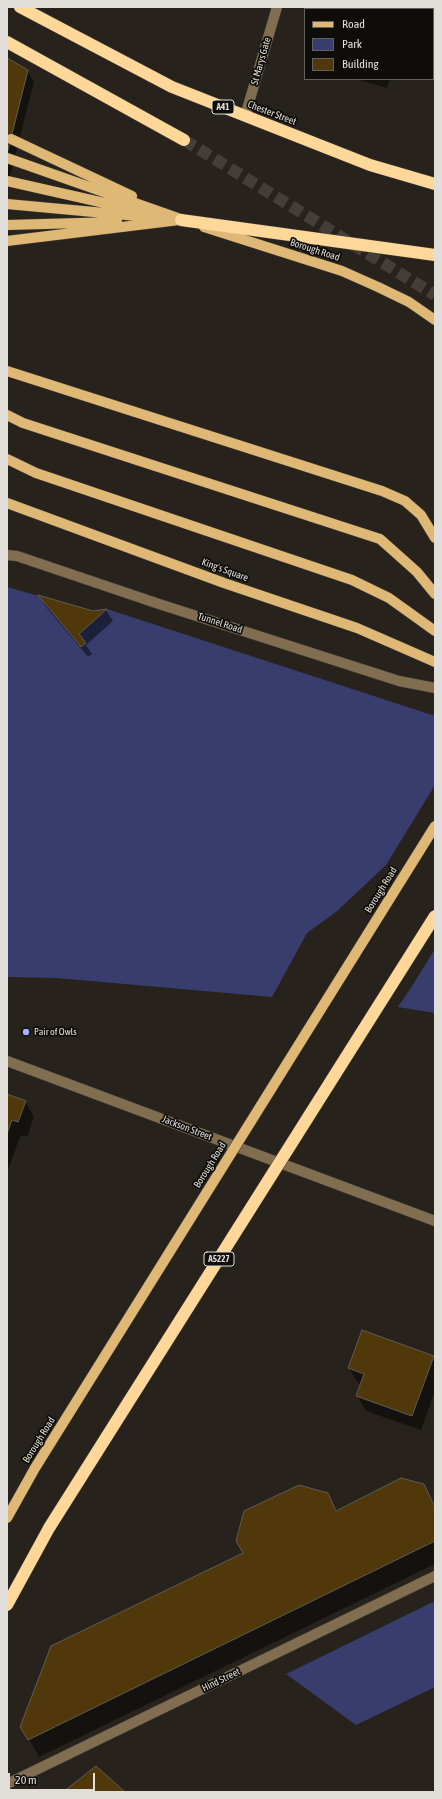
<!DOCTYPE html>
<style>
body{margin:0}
#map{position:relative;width:442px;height:1799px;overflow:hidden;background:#27231c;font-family:"Asap Condensed",sans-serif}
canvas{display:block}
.frame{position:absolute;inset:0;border:8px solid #e1deda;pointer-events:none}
.legend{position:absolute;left:304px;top:8px;width:130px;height:72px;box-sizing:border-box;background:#0f0d0a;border:1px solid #63615d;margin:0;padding:5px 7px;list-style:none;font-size:12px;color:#e1deda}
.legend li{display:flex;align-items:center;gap:8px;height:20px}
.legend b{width:20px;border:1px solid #63615d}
.scale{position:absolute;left:8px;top:1773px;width:87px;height:18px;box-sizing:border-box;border:2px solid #e1deda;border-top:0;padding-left:5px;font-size:12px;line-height:14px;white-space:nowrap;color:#e1deda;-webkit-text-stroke:3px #0f0d0a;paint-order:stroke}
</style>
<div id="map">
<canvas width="442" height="1799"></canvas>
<div class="frame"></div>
<ul class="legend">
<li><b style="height:5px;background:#e0b876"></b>Road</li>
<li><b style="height:11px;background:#383d6e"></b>Park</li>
<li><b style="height:11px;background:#50380b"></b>Building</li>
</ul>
<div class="scale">20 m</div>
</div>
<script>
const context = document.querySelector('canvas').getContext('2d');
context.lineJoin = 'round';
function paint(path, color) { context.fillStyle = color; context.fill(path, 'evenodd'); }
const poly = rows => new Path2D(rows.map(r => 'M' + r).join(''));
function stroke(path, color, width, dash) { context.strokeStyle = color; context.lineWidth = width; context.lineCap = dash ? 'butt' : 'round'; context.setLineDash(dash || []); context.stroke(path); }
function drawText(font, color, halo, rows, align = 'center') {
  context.font = font + ' "Asap Condensed",sans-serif'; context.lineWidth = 3.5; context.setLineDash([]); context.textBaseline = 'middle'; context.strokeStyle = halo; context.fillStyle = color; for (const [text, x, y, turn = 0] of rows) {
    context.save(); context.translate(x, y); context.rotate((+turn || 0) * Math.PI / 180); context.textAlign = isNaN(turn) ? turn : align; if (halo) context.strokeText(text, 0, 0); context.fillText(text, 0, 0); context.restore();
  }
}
const green = poly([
 [7,587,92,611,107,609,435,716,435,785,386,865,336,912,307,933,272,997,57,978,7,977],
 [435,949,435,1013,398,1007,412,986],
 [435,1601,435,1687,356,1725,286,1674]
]);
const shadow = poly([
 [317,7,410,7,410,9,316,9],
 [7,59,27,70,34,82,7,187],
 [356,79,390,79,387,88],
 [40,597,92,612,106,610,113,621,86,645,92,654,88,657,46,607],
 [7,1095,25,1101,34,1117,27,1137,21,1135,7,1172],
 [433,1357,435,1360,435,1390,421,1430,366,1411,357,1395,361,1384,358,1383,349,1368],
 [424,1485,435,1504,435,1564,39,1757,22,1727,244,1553,327,1494,337,1511]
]);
const building = poly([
 [316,7,398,7,397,9,315,9,316,7],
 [7,58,28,70,7,154,7,58],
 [38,595,93,611,107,609,79,634,86,643,81,647,38,595],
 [7,1094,26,1101,18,1122,12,1120,7,1134,7,1094],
 [362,1330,434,1356,412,1416,356,1396,364,1374,348,1368,362,1330],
 [401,1478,424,1484,435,1507,435,1541,28,1740,20,1727,51,1646,243,1553,236,1541,244,1511,299,1485,328,1493,336,1511,401,1478],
 [96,1766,125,1792,63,1792,96,1766]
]);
const highwayTunnel = poly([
 [184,140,435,295]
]);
const minor = poly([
 [245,116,277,7],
 [7,555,17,556,159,604,399,681,435,688],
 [7,1061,435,1221],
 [7,1784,435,1576]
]);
const major = poly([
 [11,139,132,196],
 [7,158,189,222],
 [7,181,140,211],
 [7,204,159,218],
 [7,225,117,222],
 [204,227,342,271,378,287,409,302,435,320],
 [7,241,179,220],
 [7,371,382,491,405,501,421,515,435,538],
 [7,415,23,423,380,539,417,572,435,594],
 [7,459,36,473,352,580,389,598,435,631],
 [7,503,224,583,357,628,435,662]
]);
const highway = poly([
 [20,7,172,87,370,165,435,184],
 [7,42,184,140],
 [181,220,435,255]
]);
const majorBridge = poly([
 [7,1518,35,1468,435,826]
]);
const highwayBridge = poly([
 [7,1605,49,1528,435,916]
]);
const markers = [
 [26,1032,4,"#a6b1fc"]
];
const shields = [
 [223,107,22],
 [219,1259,30]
];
const shieldNames = [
 ["A41",223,107],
 ["A5227",219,1259]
];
const streetNames = [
 ["St Marys Gate",261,61,-74],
 ["Chester Street",272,113,21],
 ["Borough Road",315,250,18],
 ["King's Square",225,570,20],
 ["Tunnel Road",220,623,18],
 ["Borough Road",381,890,-58],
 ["Jackson Street",187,1128,21],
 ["Borough Road",210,1165,-58],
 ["Borough Road",39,1440,-58],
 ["Hind Street",221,1680,-26]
];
const poiNames = [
 ["Pair of Owls",34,1032]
];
paint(green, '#383d6e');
paint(shadow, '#0007');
paint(building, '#50380b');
stroke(building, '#605b53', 1);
stroke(highwayTunnel, '#433f38', 12, [12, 6]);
stroke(minor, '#413d37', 11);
stroke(major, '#413d37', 11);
stroke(highway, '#413d37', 13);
stroke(minor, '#816d4f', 10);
stroke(major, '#e0b876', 10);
stroke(highway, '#fed799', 12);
stroke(majorBridge, '#413d37', 11, []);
stroke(highwayBridge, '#413d37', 13, []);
stroke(majorBridge, '#e0b876', 10);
stroke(highwayBridge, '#fed799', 12);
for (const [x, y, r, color] of markers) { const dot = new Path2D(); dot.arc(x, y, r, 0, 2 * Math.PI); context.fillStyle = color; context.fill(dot); stroke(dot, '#0f0d0a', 1.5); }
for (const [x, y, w] of shields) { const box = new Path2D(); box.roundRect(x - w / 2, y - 7, w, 14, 3); context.fillStyle = '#0f0d0a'; context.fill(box); stroke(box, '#e1deda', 1); }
drawText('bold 9px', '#e1deda', null, shieldNames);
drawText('10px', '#e1deda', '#0f0d0a', streetNames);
drawText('10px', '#e1deda', '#0f0d0a', poiNames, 'left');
</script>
